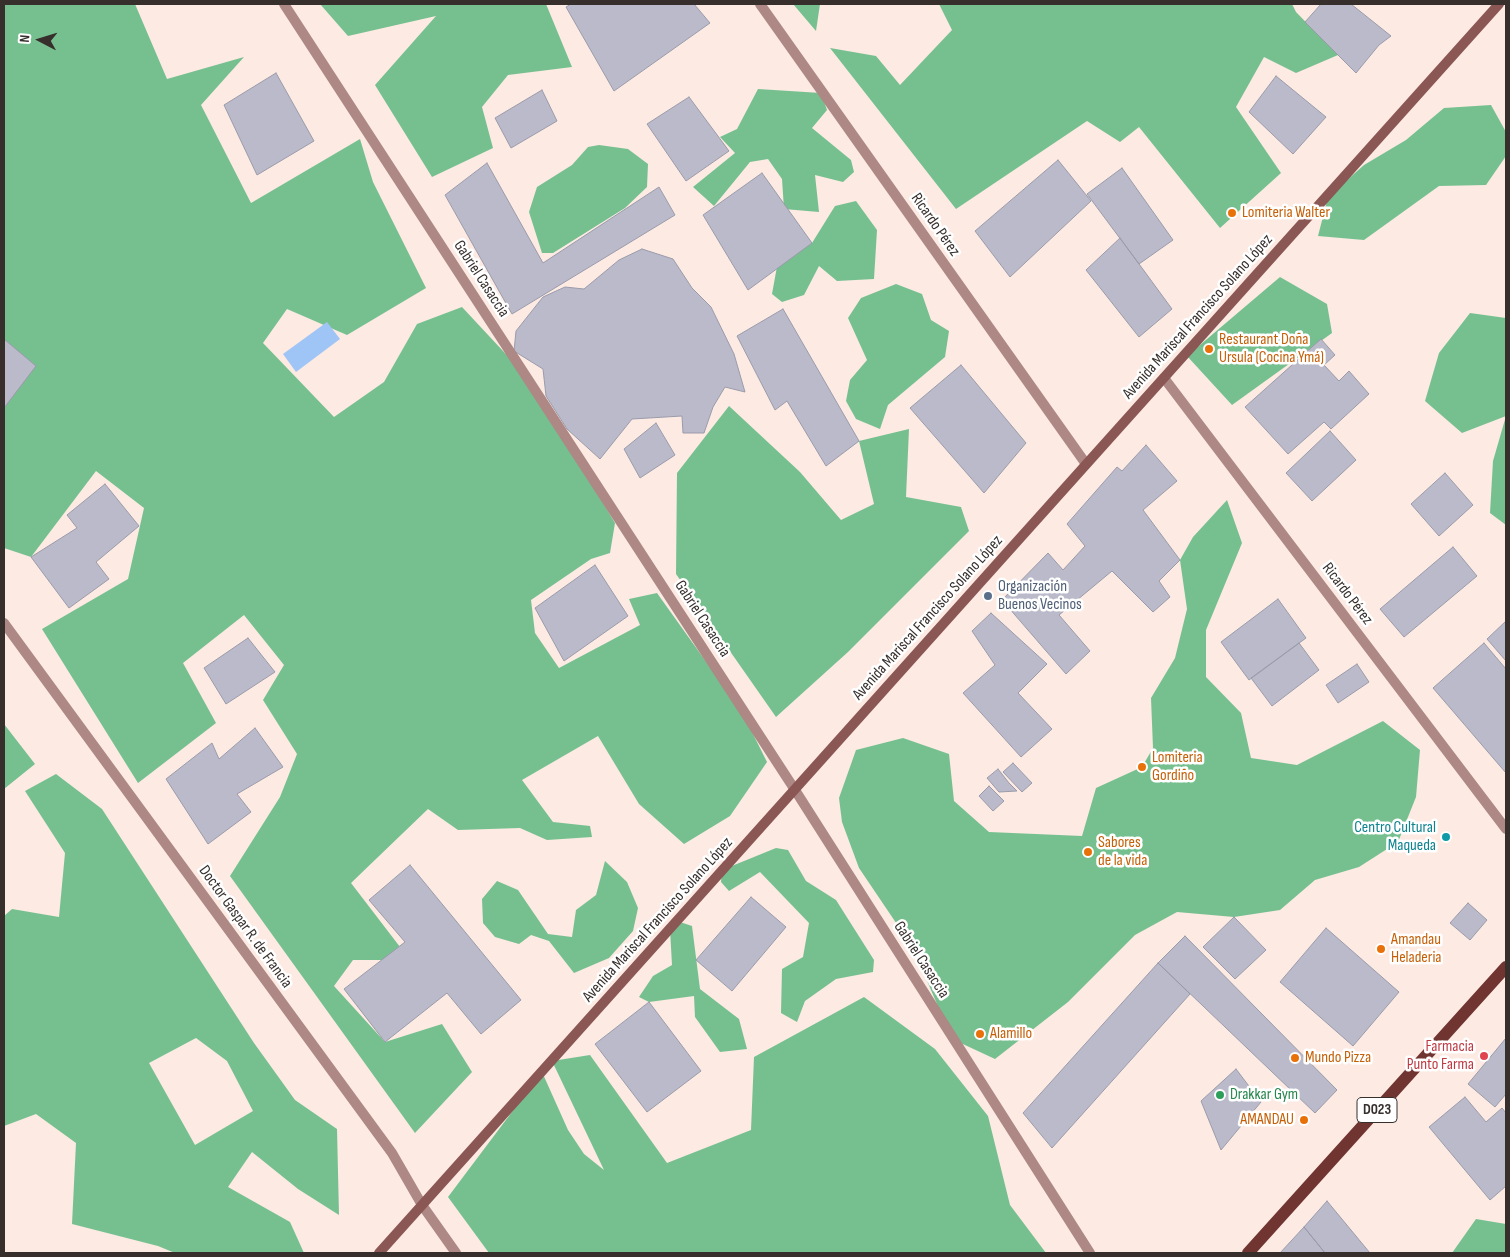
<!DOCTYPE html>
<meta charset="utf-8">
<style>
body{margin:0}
#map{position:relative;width:1510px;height:1257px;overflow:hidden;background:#fceae3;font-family:"Sofia Sans Condensed",sans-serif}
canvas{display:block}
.frame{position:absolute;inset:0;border:5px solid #362f2c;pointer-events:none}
.north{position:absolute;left:15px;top:15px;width:50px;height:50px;-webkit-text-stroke:4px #fff;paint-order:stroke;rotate:275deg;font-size:14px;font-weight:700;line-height:20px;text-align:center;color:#362f2c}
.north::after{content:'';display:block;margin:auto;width:18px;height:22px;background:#362f2c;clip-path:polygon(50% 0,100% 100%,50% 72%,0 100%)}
</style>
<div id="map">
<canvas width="1510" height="1257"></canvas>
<div class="frame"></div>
<div class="north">N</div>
</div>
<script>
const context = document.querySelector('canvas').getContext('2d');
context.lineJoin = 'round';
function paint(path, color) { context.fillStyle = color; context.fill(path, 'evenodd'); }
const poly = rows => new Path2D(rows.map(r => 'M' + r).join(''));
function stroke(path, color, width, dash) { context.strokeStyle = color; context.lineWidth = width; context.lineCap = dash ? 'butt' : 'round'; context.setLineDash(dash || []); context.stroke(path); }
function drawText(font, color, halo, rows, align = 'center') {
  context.font = font + ' "Sofia Sans Condensed",sans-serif'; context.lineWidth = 5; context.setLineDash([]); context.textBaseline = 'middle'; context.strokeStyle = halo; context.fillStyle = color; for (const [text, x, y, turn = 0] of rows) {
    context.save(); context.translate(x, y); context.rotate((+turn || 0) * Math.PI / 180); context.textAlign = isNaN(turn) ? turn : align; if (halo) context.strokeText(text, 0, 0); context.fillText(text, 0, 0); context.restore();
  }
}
const forest = poly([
 [4,4,135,4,167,79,244,57,201,105,251,203,360,139,373,182,426,288,347,335,287,309,263,343,334,417,384,382,417,324,462,307,530,380,615,523,610,553,591,559,531,600,535,633,559,668,640,625,629,599,657,593,742,712,767,762,730,816,684,844,639,804,598,736,522,780,553,822,590,826,592,837,547,840,520,828,458,830,428,809,351,883,410,960,353,960,334,986,385,1042,442,1024,472,1072,415,1133,230,876,280,797,297,754,263,700,284,665,244,615,183,663,216,723,138,783,42,629,128,579,144,508,96,471,31,557,4,548],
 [320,4,546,4,572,67,508,75,482,107,493,148,432,177,375,85,436,16,348,36],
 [793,4,820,4,816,31],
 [939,4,1292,4,1296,12,1338,55,1296,73,1264,57,1236,107,1281,173,1220,228,1139,127,1120,142,1087,121,956,209,830,48,876,56,900,85,952,30],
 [758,89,821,93,827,110,812,128,851,160,854,172,843,182,815,175,819,212,784,209,782,179,768,159,750,162,714,206,693,187,735,153,720,137,737,129],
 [1491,105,1506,132,1506,156,1486,185,1439,186,1364,240,1318,236,1328,197,1364,165,1406,140,1444,108],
 [599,145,628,149,648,164,647,187,625,208,553,253,542,253,529,212,537,187,572,165,588,147],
 [856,201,877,230,874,279,837,281,819,266,804,295,782,302,772,294,778,261,812,243,835,206],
 [1280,277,1327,304,1332,333,1232,405,1187,356],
 [896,284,922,294,931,320,949,331,945,357,888,405,880,429,856,419,846,401,850,380,867,360,848,318,861,298],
 [1470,313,1506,318,1506,525,1490,513,1493,461,1506,416,1462,433,1425,401,1439,353],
 [729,406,800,472,841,520,874,504,859,441,909,429,906,497,961,507,969,531,848,652,776,717,676,574,677,473],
 [1227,500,1242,543,1206,630,1206,677,1241,713,1251,758,1297,765,1383,721,1420,750,1416,797,1398,842,1359,867,1315,880,1280,910,1234,917,1177,912,1135,935,1068,1002,995,1059,952,1039,913,948,859,868,842,822,839,798,856,750,903,738,949,754,954,801,989,832,1082,836,1096,788,1142,767,1153,748,1151,698,1175,658,1187,609,1180,560,1193,537],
 [4,724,35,764,4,789],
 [56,774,102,809,254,1043,295,1100,337,1129,339,1215,298,1189,252,1152,228,1187,290,1222,304,1253,175,1253,158,1246,72,1224,76,1143,36,1114,4,1126,4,916,12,909,59,917,65,853,25,791],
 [196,1038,227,1061,253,1111,195,1145,149,1063],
 [776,848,788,850,806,881,836,900,874,960,873,972,836,979,805,1001,797,1022,781,1013,782,969,803,957,809,923,760,872,729,891,721,882,722,870],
 [605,861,627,882,638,908,633,931,609,958,574,973,549,941,531,935,519,944,495,937,483,923,482,899,497,881,518,890,548,934,572,937,576,910,596,895],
 [680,922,692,926,700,989,739,1019,747,1049,720,1052,695,1017,694,996,649,1002,639,997,653,976,672,965,670,929],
 [864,997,935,1049,988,1116,1010,1205,1046,1253,489,1253,448,1197,542,1072,568,1130,584,1154,604,1170,552,1061,590,1055,667,1163,751,1130,754,1057],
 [1476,1219,1506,1224,1506,1253,1452,1253]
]);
const water = poly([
 [327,322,340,339,296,372,283,354]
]);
const building = poly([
 [571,4,694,4,710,23,614,91,566,7,571,4],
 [1351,4,1391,36,1379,45,1356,73,1305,22,1321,4,1351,4],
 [276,73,314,141,257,175,224,105,276,73],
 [1276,76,1326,117,1293,154,1249,112,1276,76],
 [542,90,557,121,511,148,495,118,542,90],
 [689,97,729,151,686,181,647,124,689,97],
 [1058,160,1091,201,1010,277,975,231,1058,160],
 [487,163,543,263,659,187,675,215,512,314,445,195,487,163],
 [1122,168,1173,240,1139,264,1087,194,1122,168],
 [762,173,812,243,748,290,703,215,762,173],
 [1120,238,1172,309,1139,337,1086,270,1120,238],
 [642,249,673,259,692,288,711,307,734,354,745,392,725,387,713,407,704,433,683,433,682,416,632,419,600,459,567,429,546,396,543,369,514,351,516,331,543,297,565,287,584,289,619,260,642,249],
 [783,309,859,441,826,466,787,401,775,410,737,336,783,309],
 [4,339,36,366,4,408,4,339],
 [1321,339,1335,355,1324,365,1339,381,1349,371,1369,394,1331,429,1324,422,1288,454,1245,407,1321,339],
 [961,365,1026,443,984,493,910,408,961,365],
 [656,423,675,455,640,478,624,449,656,423],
 [1330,431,1356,460,1312,501,1286,473,1330,431],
 [1146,445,1177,481,1143,510,1180,560,1159,581,1170,597,1153,612,1112,571,1059,615,1090,651,1066,674,1002,600,1048,553,1063,570,1085,546,1067,524,1117,467,1122,471,1146,445],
 [1445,473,1473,505,1439,536,1411,504,1445,473],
 [105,484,139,526,96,562,109,579,69,608,31,557,77,528,67,515,105,484],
 [1453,547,1477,576,1404,637,1380,609,1453,547],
 [595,565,628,616,564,661,535,608,595,565],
 [1278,599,1306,638,1249,680,1221,642,1278,599],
 [991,613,1047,664,1018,693,1052,729,1021,757,963,693,995,665,972,631,991,613],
 [1506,621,1506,661,1487,639,1506,621],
 [248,638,275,672,226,704,204,668,248,638],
 [1299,643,1319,670,1272,706,1251,678,1299,643],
 [1484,643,1506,669,1506,773,1433,688,1484,643],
 [1357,664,1369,682,1338,703,1326,685,1357,664],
 [255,728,283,767,237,794,251,812,208,844,166,779,212,743,219,759,255,728],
 [1013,763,1032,783,1022,792,1003,772,1013,763],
 [998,769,1009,783,1017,791,999,792,987,778,998,769],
 [989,786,1004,801,993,811,979,796,989,786],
 [410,865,521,1000,481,1034,447,993,385,1042,344,989,405,942,369,900,410,865],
 [751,897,786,927,732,991,696,960,751,897],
 [1468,903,1487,920,1470,940,1450,923,1468,903],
 [1234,917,1266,950,1235,979,1203,947,1234,917],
 [1326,928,1399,992,1353,1046,1280,982,1326,928],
 [1185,936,1337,1090,1315,1113,1158,963,1185,936],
 [1158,963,1190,994,1052,1148,1023,1113,1158,963],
 [649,1002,701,1071,647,1112,595,1044,649,1002],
 [1506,1038,1506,1094,1495,1107,1468,1084,1506,1038],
 [1236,1069,1261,1102,1221,1150,1201,1101,1236,1069],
 [1465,1097,1486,1122,1502,1108,1506,1113,1506,1186,1490,1200,1429,1127,1465,1097],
 [1327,1201,1370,1253,1325,1253,1304,1227,1327,1201],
 [1304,1227,1325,1253,1280,1253,1304,1227]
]);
const street = poly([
 [284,4,795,790,1090,1253],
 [760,4,1086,464],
 [1164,378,1506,829],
 [4,623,392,1153,422,1205,456,1253]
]);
const secondary = poly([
 [379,1253,1499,4]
]);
const primary = poly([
 [1248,1253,1506,967]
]);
const markers = [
 [1232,213,5,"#e8710a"],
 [1209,349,5,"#e8710a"],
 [988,596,5,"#5c6f8a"],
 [1142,767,5,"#e8710a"],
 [1446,837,5,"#0f9aa8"],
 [1088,852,5,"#e8710a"],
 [1381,949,5,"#e8710a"],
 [980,1034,5,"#e8710a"],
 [1484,1056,5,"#e0444e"],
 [1295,1058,5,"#e8710a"],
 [1220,1095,5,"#2e9e5b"],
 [1304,1120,5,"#e8710a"]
];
const shields = [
 [1377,1110,40]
];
const shieldNames = [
 ["D023",1377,1110]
];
const foodNames = [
 ["Lomiteria Walter",1242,213],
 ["Restaurant Doña",1219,340],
 ["Ursula (Cocina Ymá)",1219,358],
 ["Lomiteria",1152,758],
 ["Gordiño",1152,776],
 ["Sabores",1098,843],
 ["de la vida",1098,861],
 ["Amandau",1391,940],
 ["Heladeria",1391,958],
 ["Alamillo",990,1034],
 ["Mundo Pizza",1305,1058],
 ["AMANDAU",1294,1120,"right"]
];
const streetNames = [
 ["Ricardo Pérez",935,225,55],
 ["Gabriel Casaccia",481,279,57],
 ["Avenida Mariscal Francisco Solano López",1198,317,-48],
 ["Ricardo Pérez",1347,594,53],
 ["Avenida Mariscal Francisco Solano López",928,618,-48],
 ["Gabriel Casaccia",702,619,57],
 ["Avenida Mariscal Francisco Solano López",658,920,-48],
 ["Doctor Gaspar R. de Francia",245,927,54],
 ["Gabriel Casaccia",921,960,57]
];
const serviceNames = [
 ["Organización",998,587],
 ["Buenos Vecinos",998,605]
];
const cultureNames = [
 ["Centro Cultural",1436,828],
 ["Maqueda",1436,846]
];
const healthNames = [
 ["Farmacia",1474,1047],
 ["Punto Farma",1474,1065]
];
const leisureNames = [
 ["Drakkar Gym",1230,1095]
];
paint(forest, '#76c090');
paint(water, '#9fc4f6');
paint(building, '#babaca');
stroke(building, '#9a9baa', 1);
stroke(street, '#ad8885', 10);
stroke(secondary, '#8b5754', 10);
stroke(primary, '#703431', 12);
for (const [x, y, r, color] of markers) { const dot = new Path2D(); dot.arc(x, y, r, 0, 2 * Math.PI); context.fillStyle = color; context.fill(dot); stroke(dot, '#fff', 2); }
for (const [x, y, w] of shields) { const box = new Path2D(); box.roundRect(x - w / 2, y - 12.5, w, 25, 4); context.fillStyle = '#fff'; context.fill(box); stroke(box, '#362f2c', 1); }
drawText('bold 15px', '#362f2c', null, shieldNames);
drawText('16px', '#c56008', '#fff', foodNames, 'left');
drawText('16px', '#362f2c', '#fff', streetNames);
drawText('16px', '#4e5e75', '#fff', serviceNames, 'left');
drawText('16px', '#0d838f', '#fff', cultureNames, 'right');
drawText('16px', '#be3a42', '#fff', healthNames, 'right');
drawText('16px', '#27864d', '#fff', leisureNames, 'left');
</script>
